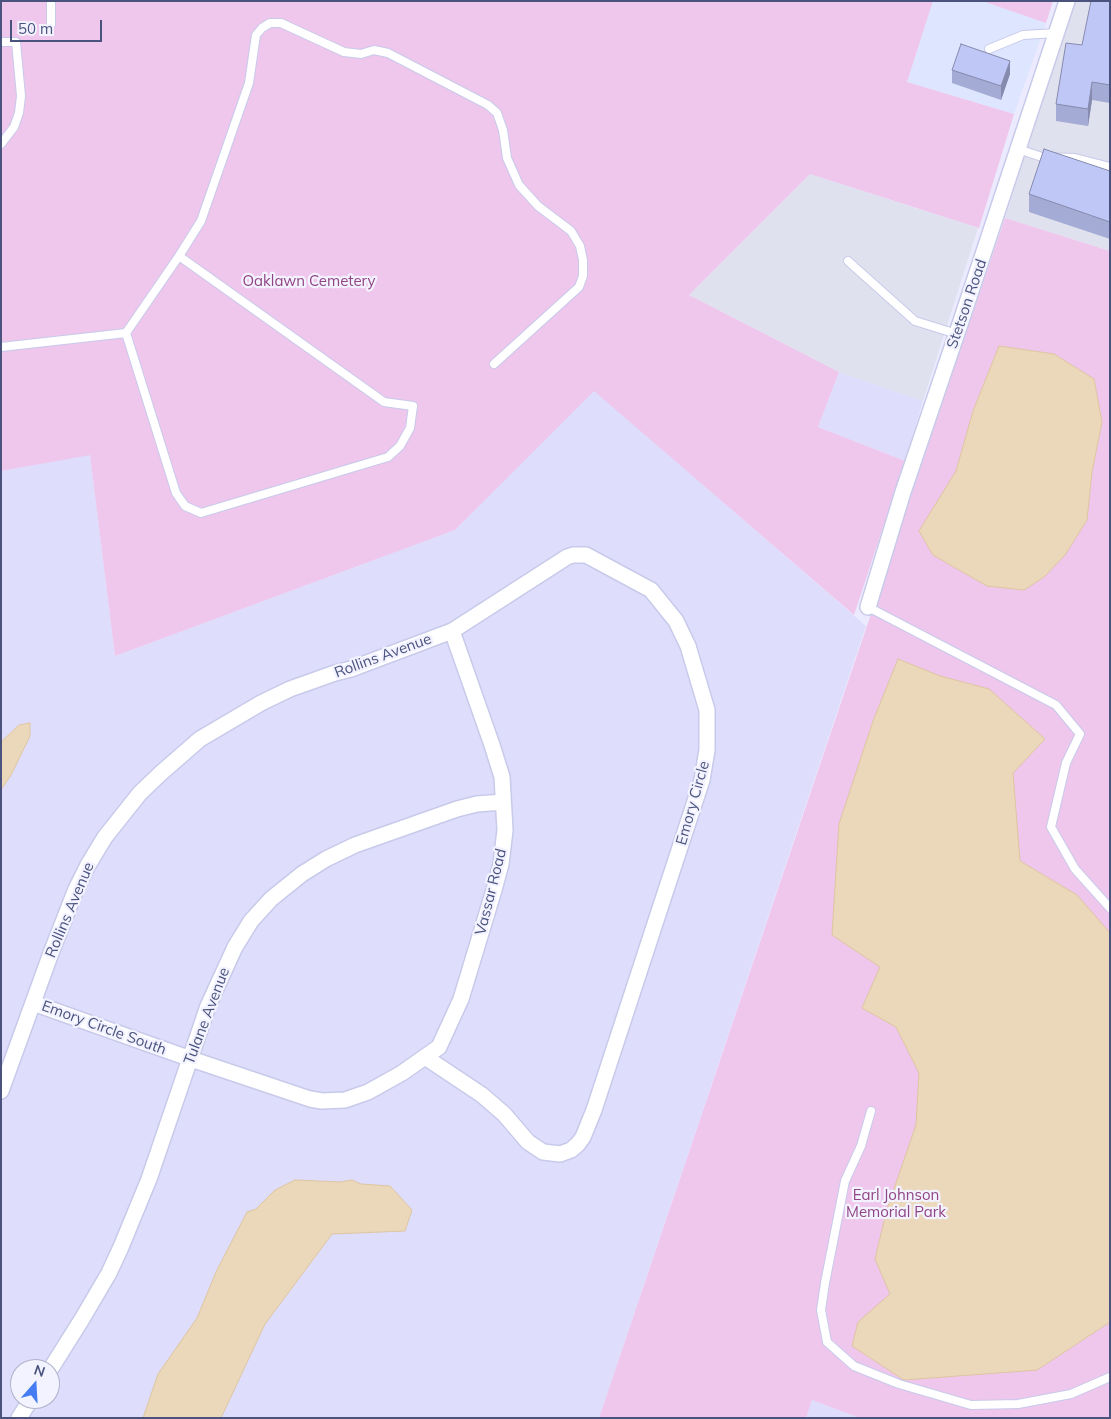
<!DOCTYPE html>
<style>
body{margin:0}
#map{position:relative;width:1111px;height:1419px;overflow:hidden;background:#eceafe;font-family:Mulish,sans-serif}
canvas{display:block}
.frame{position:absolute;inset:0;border:2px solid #49537d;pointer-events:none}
.north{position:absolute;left:10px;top:1359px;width:50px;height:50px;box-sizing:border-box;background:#f3f2ff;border:1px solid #afb2cb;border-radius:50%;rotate:19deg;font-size:14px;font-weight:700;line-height:20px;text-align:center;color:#49537d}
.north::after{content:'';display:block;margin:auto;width:18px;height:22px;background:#457cf2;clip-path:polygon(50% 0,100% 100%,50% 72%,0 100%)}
.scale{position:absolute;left:10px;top:20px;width:92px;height:22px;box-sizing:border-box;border:2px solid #49537d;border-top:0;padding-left:6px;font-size:15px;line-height:18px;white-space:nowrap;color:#49537d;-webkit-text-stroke:4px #f3f2ff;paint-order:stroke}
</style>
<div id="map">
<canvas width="1111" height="1419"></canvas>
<div class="frame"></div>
<div class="north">N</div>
<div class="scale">50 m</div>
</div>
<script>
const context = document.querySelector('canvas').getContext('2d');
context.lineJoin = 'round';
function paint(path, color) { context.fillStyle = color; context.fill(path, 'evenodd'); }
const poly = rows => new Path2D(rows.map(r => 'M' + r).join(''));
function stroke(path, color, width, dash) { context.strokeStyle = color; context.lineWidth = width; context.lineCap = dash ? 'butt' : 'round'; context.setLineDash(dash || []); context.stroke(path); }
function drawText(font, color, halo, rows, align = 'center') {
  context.font = font + ' Mulish,sans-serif'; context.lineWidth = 4.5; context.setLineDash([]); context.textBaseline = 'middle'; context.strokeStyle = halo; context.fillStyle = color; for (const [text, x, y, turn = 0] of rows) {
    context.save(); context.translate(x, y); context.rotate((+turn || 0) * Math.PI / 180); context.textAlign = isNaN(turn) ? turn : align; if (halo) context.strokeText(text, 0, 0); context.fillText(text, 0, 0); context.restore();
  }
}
const residential = poly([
 [839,372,923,401,905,461,818,427],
 [594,390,866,626,599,1418,1,1418,1,790,11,775,30,723,19,725,1,742,1,471,90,454,115,656,455,530],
 [20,1369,50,1369,50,1399,20,1399],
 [812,1400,860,1418,806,1418]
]);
const commercial = poly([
 [933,1,982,1,1046,23,1014,114,907,82]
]);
const industrial = poly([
 [1074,1,1110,1,1110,251,1005,218],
 [810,174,978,228,923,401,839,372,689,295]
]);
const green = poly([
 [1,1,933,1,907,82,1014,114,979,228,810,174,689,295,839,372,818,427,905,461,854,615,594,391,455,530,115,656,90,455,1,471],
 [982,1,1053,1,1046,23],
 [1005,218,1110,251,1110,1418,860,1418,812,1400,806,1418,599,1418]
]);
const water = poly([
 [999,346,1054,354,1094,379,1102,422,1092,472,1087,520,1065,555,1044,577,1024,590,987,586,933,555,919,531,956,471,973,411,999,346],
 [898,659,940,676,989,689,1045,739,1013,773,1020,861,1077,895,1110,933,1110,1322,1037,1370,904,1380,852,1346,858,1322,890,1294,875,1259,887,1209,916,1125,919,1073,896,1027,862,1008,880,967,832,935,839,824,873,721,898,659],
 [30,723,30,736,11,775,1,790,1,742,19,725,30,723],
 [295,1180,340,1182,352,1180,361,1184,390,1186,412,1210,405,1231,332,1234,265,1324,221,1418,143,1418,158,1374,197,1318,216,1272,247,1212,256,1209,275,1190,295,1180]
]);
const lane = poly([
 [51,1,51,24],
 [1,42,16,42,21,96,19,113,14,127,1,144],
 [989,49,1023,35,1057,33],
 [1018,149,1042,157,1075,158,1110,167],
 [848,261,915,321,957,334],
 [126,333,176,493,185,506,201,513,388,457,400,446,410,428,413,406,384,402,179,256],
 [1,347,126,333,179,256,201,221,249,83,256,35,262,28,270,23,281,23,344,52,361,54,374,50,388,53,488,105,497,113,503,130,507,158,519,185,538,206,571,231,580,246,583,260,583,276,579,287,494,364],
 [868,607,1056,705,1080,734,1066,763,1051,827,1075,869,1110,908],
 [871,1111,861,1146,845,1181,825,1283,821,1310,827,1342,854,1366,899,1384,971,1405,1018,1404,1071,1394,1110,1377]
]);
const street = poly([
 [868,607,903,492,960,324,1067,1],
 [33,1003,191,1059,310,1099,322,1101,345,1100,368,1092,402,1073,439,1047,461,999,494,890,501,864,505,830,502,777,492,745,452,631],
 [1,1091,51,953,76,889,88,865,105,837,140,793,161,773,200,739,261,703,290,689,335,673,351,669,452,631,567,557,573,555,586,555,651,590,676,621,688,646,707,710,707,750,702,780,594,1110,583,1137,578,1144,571,1150,560,1154,543,1152,528,1142,504,1114,482,1095,425,1057],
 [50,1370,82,1319,109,1273,121,1247,149,1179,208,1006,235,947,251,921,271,899,302,874,326,859,355,845,457,809,477,804,503,802],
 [19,1418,31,1399]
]);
const wall = poly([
 [1110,1,1110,103,1092,100,1088,126,1056,121,1056,104,1082,45],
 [952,70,1010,74,1001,100,952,83],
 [1110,171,1110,239,1029,212,1029,194]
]);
const shadedWall = poly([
 [1010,61,1010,74,1001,100,1001,86],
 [1092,82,1092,100,1088,126,1088,109]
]);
const building = poly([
 [1091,1,1110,1,1110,85,1092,82,1088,109,1056,104,1066,43,1082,45,1091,1],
 [961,44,1010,61,1001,86,952,70,961,44],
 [1044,149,1110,171,1110,222,1029,194,1044,149]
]);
const parkNames = [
 ["Oaklawn Cemetery",309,281],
 ["Earl Johnson",896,1195],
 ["Memorial Park",896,1212]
];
const streetNames = [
 ["Stetson Road",967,304,-71],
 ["Rollins Avenue",383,656,-20],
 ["Emory Circle",693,803,-74],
 ["Vassar Road",491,892,-76],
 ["Rollins Avenue",70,910,-67],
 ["Tulane Avenue",207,1016,-69],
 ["Emory Circle South",104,1028,20]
];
paint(residential, '#deddfc');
paint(commercial, '#dde5ff');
paint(industrial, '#e0e1ee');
paint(green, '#efc6ec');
paint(water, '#ebd8bb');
stroke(water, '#dec6a0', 1);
stroke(lane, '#c8caea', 10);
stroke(street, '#c8caea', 18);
stroke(lane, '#fff', 8);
stroke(street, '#fff', 15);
paint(wall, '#a4abd4');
paint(shadedWall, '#868bad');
paint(building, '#bfc7f7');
stroke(building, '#868bad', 1);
drawText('15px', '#914584', '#f3f2ff', parkNames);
drawText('15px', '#49537d', '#f3f2ff', streetNames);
</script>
